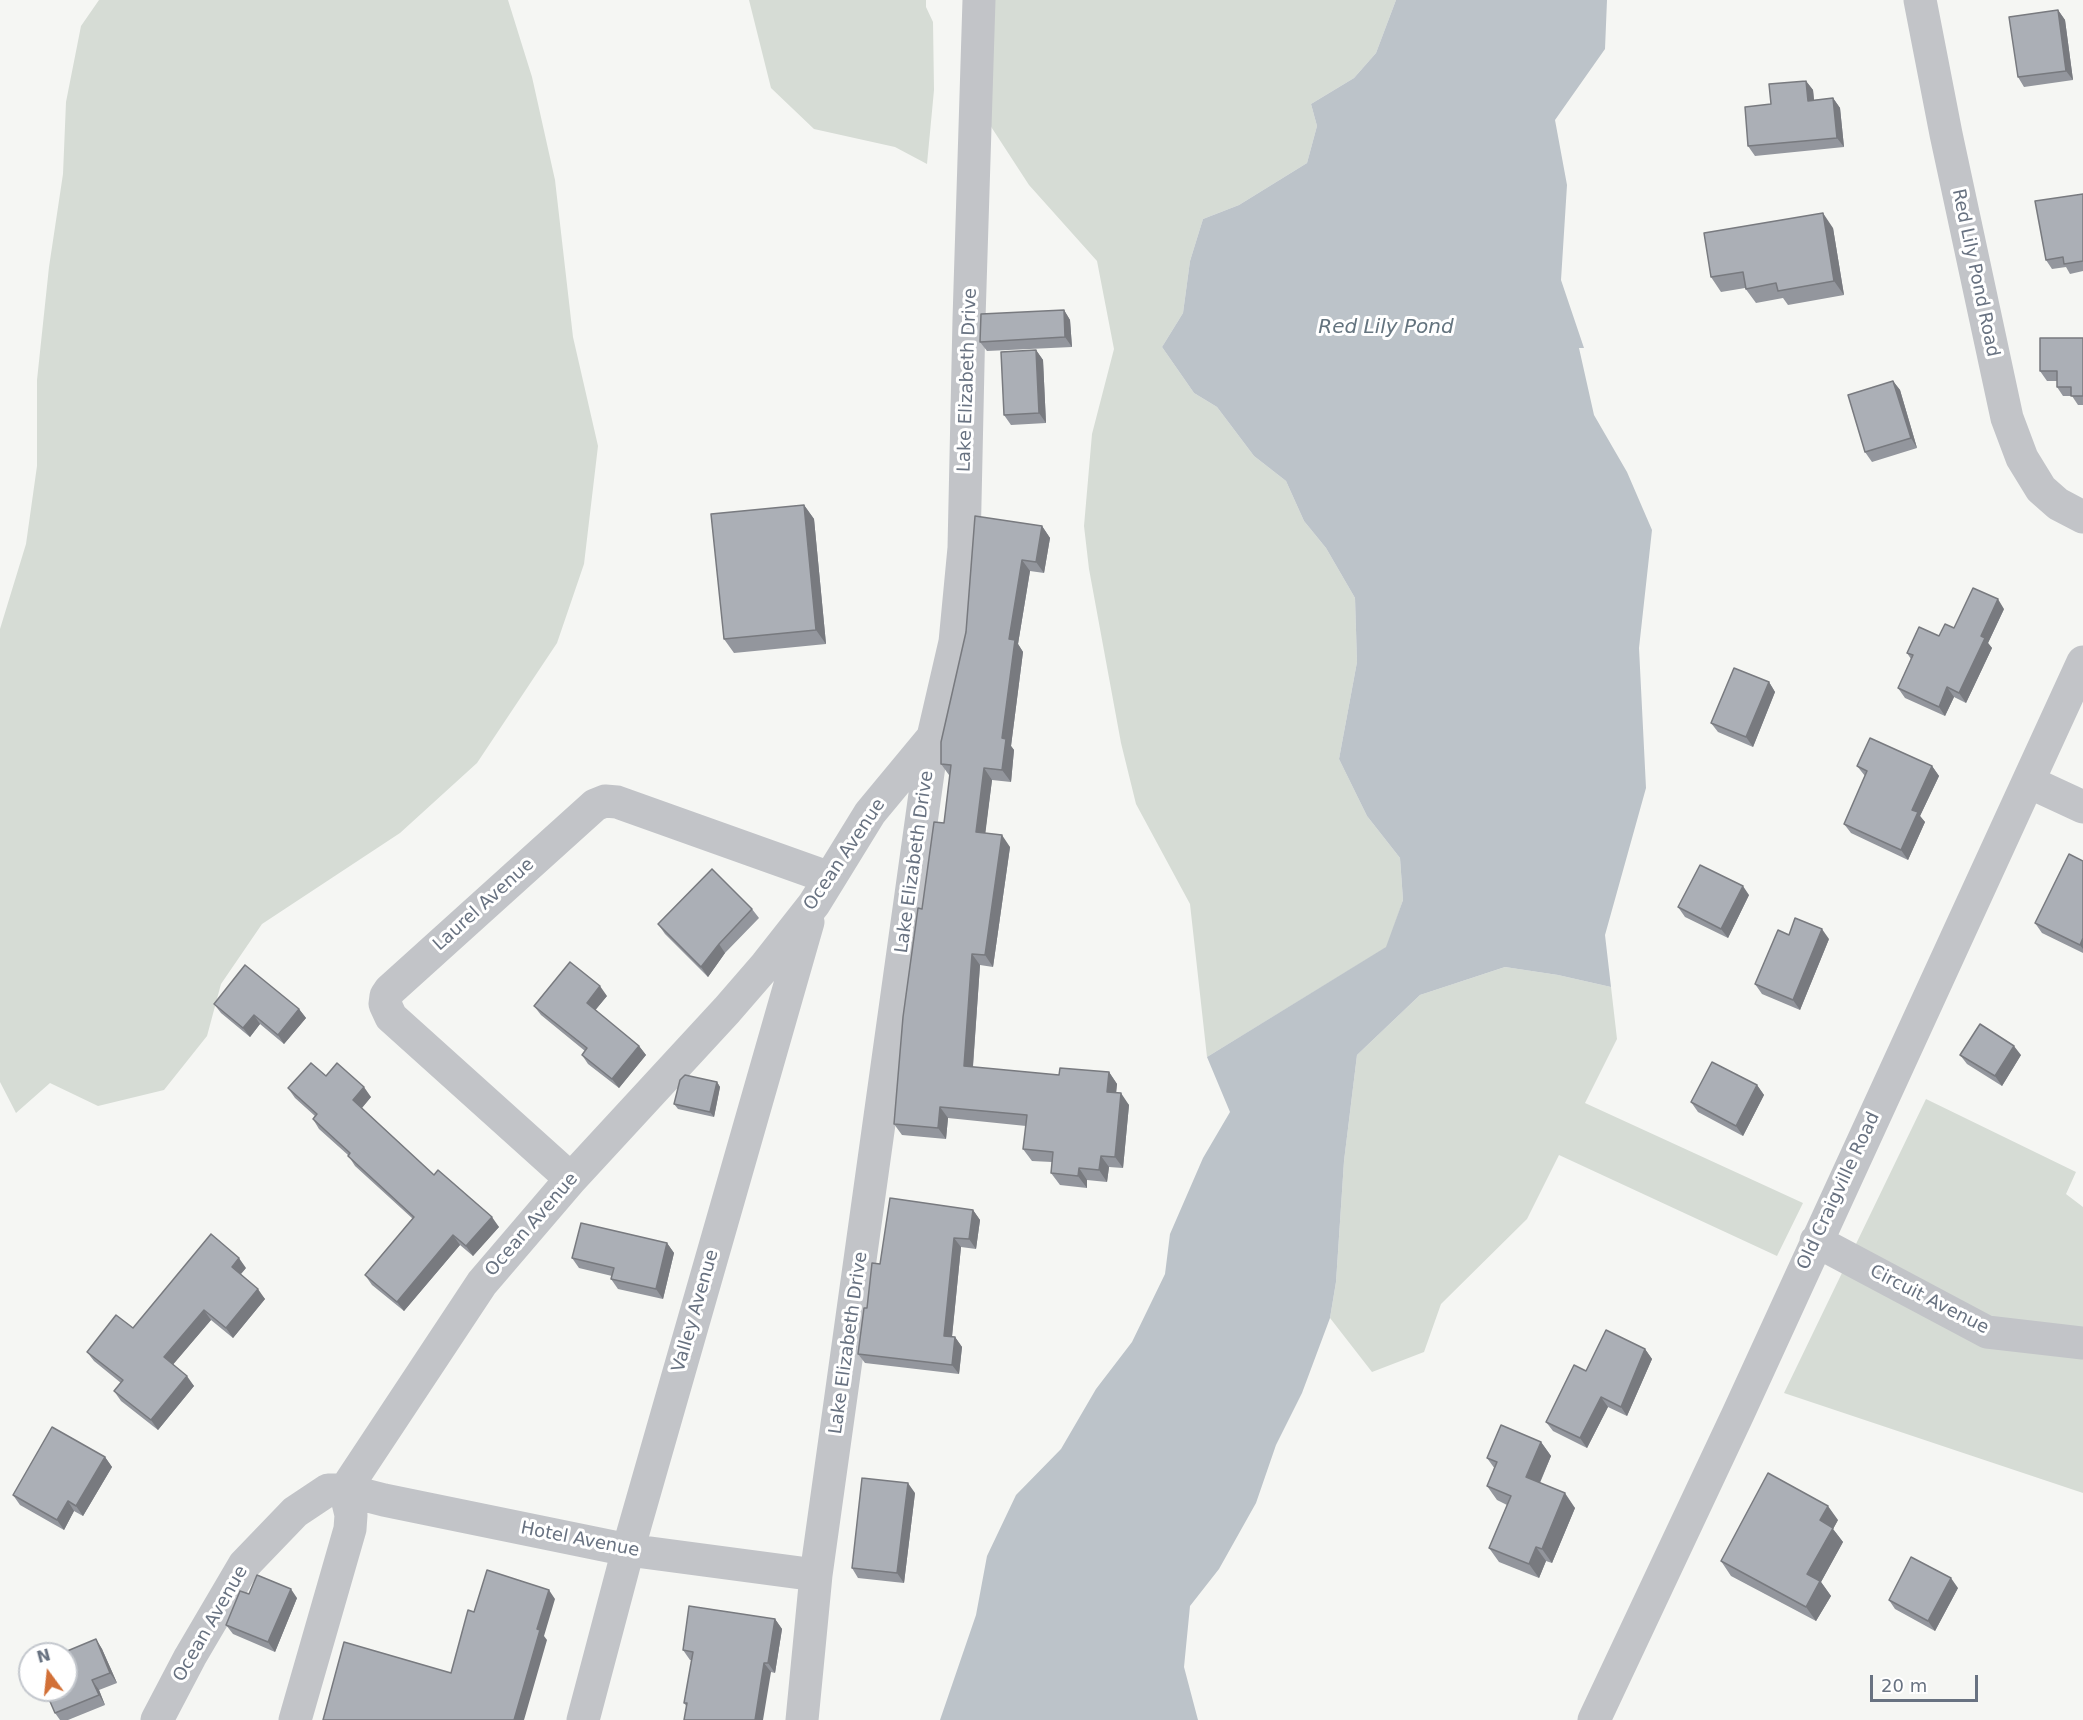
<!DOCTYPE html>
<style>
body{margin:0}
#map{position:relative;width:2083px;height:1720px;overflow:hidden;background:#f5f6f3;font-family:"DejaVu Sans",sans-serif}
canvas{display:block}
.north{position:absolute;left:18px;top:1642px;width:60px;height:60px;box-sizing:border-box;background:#fff;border:2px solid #c3c7cd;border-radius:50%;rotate:345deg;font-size:16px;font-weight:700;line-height:24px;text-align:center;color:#687281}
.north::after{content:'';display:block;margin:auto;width:21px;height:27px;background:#d27037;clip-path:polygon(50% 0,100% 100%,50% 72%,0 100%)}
.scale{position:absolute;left:1870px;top:1675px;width:108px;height:27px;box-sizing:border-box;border:3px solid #687281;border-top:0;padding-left:8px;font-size:18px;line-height:21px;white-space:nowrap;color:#687281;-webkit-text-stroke:4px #fff;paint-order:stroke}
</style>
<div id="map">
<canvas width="2083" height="1720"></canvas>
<div class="north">N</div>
<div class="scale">20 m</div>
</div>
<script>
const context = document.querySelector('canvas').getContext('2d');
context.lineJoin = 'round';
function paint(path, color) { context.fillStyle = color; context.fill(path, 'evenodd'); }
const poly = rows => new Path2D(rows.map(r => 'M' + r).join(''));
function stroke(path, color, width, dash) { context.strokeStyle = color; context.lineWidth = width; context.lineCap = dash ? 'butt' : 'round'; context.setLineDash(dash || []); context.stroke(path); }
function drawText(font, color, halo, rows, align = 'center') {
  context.font = font + ' "DejaVu Sans",sans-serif'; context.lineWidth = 6; context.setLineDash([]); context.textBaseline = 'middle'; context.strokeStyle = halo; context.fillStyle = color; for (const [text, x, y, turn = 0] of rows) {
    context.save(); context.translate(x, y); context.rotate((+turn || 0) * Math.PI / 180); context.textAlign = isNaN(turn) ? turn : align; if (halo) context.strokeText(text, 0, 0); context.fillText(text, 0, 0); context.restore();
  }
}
const green = poly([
 [99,0,508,0,532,77,555,180,573,337,598,446,584,564,557,643,477,763,400,833,262,924,221,984,207,1036,164,1090,98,1106,50,1083,16,1113,0,1082,0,629,26,544,37,466,37,380,49,267,63,174,66,102,81,26],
 [749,0,926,0,926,7,933,22,934,90,927,164,895,147,814,129,771,88],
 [991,0,1396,0,1376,53,1354,78,1311,104,1317,126,1307,163,1239,205,1203,219,1190,261,1183,313,1162,347,1194,393,1217,407,1254,456,1286,481,1304,521,1326,548,1355,598,1357,662,1339,759,1367,816,1400,858,1403,900,1387,947,1207,1057,1190,904,1136,804,1121,743,1089,569,1084,526,1092,434,1114,349,1097,261,1029,185,988,122],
 [1505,967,1558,975,1611,987,1617,1039,1585,1103,1803,1203,1777,1256,1559,1155,1527,1219,1441,1304,1424,1352,1372,1372,1330,1318,1336,1282,1344,1161,1357,1055,1420,995],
 [1926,1099,2076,1172,2066,1194,2083,1207,2083,1493,1784,1393]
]);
const water = poly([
 [1396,0,1607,0,1605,49,1555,120,1567,185,1561,280,1584,348,1579,348,1594,415,1627,472,1652,530,1639,648,1646,788,1605,935,1611,987,1558,975,1505,967,1420,995,1357,1055,1344,1161,1336,1282,1330,1318,1302,1393,1276,1445,1256,1503,1219,1569,1190,1606,1184,1667,1198,1720,940,1720,976,1615,987,1556,1016,1495,1061,1449,1096,1389,1132,1342,1165,1274,1170,1234,1203,1158,1230,1112,1207,1057,1386,947,1403,900,1400,858,1367,816,1339,759,1357,662,1355,598,1326,548,1304,521,1286,481,1254,456,1217,407,1194,393,1162,347,1183,313,1190,261,1203,219,1239,205,1307,163,1317,126,1311,104,1354,78,1376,53]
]);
const minor = poly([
 [1920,0,1946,134,2007,418,2022,458,2041,489,2058,504,2083,517],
 [2029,782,2083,807],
 [571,1179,391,1017,385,1004,386,996,390,990,595,805,605,801,617,802,830,878],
 [1816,1241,1987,1332,2083,1343],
 [345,1490,482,1283,571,1179,727,1010,766,965,814,904,870,813,933,737],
 [157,1720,190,1657,244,1565,295,1512,328,1490,345,1490,384,1500,628,1550,816,1575],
 [295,1720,350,1529,351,1515,345,1490],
 [583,1720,628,1550,808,922],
 [802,1720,816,1575,933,737,955,642,964,548,969,319,979,0],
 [1594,1720,1738,1414,2083,662]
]);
const wall = poly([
 [2058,10,2065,20,2073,80,2024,87,2018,77],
 [1806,81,1813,90,1814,100,1833,98,1840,108,1844,147,1755,156,1748,146,1771,104],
 [2083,194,2083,271,2070,274,2066,267,2052,269,2046,260],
 [1833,228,1844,295,1788,305,1783,298,1756,303,1745,288,1721,292,1711,277],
 [1064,310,1070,320,1072,347,987,351,980,342],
 [2083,338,2083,405,2078,405,2072,396,2063,396,2057,387,2057,381,2047,381,2040,371],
 [1036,350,1043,360,1046,423,1011,425,1004,415],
 [1893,381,1900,390,1917,448,1872,462,1865,452],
 [804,505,814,519,826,644,734,653,724,639],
 [1042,526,1050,538,1044,573,1030,571,1018,644,1023,652,1011,746,1014,750,1011,782,992,780,985,833,1010,847,993,967,980,965,973,1067,1059,1075,1109,1072,1117,1084,1116,1093,1129,1105,1123,1168,1109,1167,1107,1182,1087,1180,1087,1188,1060,1185,1051,1173,1052,1162,1032,1161,1023,1149,1026,1126,948,1118,946,1139,902,1135,894,1124,922,909,944,823,950,775,949,775,941,764,966,632],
 [2004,609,1988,643,1992,648,1966,703,1954,697,1945,716,1905,698,1898,688,1911,659,1907,653,1954,628],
 [1769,682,1775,692,1753,747,1718,732,1711,723],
 [1857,766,1932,766,1939,776,1920,816,1925,822,1908,860,1851,833,1844,824,1865,776],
 [2083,861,2083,953,2042,933,2035,923],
 [1749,895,1728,938,1685,917,1678,907],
 [752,909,759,918,725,953,708,977,665,934,658,924],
 [1829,939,1800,1010,1762,994,1755,984],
 [607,996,595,1010,639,1046,646,1055,619,1088,588,1064,582,1055,585,1051,541,1015,534,1006],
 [214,1004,299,1009,306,1018,284,1044,260,1024,250,1037,221,1013],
 [1960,1055,2021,1055,2002,1086,1967,1064],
 [326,1076,371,1097,362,1108,434,1175,499,1227,473,1256,460,1245,404,1311,372,1285,365,1275,413,1219,355,1166,348,1155,319,1129,313,1119,315,1116,295,1098,288,1088],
 [717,1082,720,1087,714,1117,678,1109,674,1104],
 [1757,1085,1764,1095,1743,1136,1698,1112,1691,1102],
 [973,1210,980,1220,976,1249,961,1247,952,1337,955,1337,962,1347,959,1374,865,1363,858,1354,880,1264],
 [667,1243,674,1253,663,1299,618,1289,611,1279,612,1276,579,1268,572,1258],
 [246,1268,241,1274,265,1299,233,1338,211,1320,173,1364,194,1386,158,1430,121,1401,114,1391,121,1383,94,1361,87,1352],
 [1645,1349,1652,1359,1627,1416,1608,1407,1587,1448,1553,1431,1546,1422,1586,1371],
 [1541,1442,1551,1456,1540,1483,1575,1508,1552,1563,1546,1561,1539,1578,1499,1562,1489,1548,1507,1505,1497,1500,1487,1486,1495,1469,1487,1458],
 [105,1457,112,1467,83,1516,74,1511,64,1530,20,1505,13,1495],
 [915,1493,904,1583,858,1578,852,1568],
 [1838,1520,1833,1529,1843,1542,1821,1582,1831,1596,1816,1621,1731,1576,1721,1561],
 [1958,1588,1935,1631,1895,1609,1889,1600],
 [249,1594,297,1598,275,1652,233,1634,226,1625],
 [775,1619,782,1629,775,1673,771,1672,687,1707,684,1703,692,1660,690,1660,683,1650],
 [96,1639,102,1649,117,1683,99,1690,105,1705,68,1720,60,1720,55,1713]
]);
const shadedWall = poly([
 [2058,10,2065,20,2073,80,2066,71],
 [1806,81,1813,90,1815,110,1808,101],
 [1833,98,1840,108,1844,147,1837,138],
 [1823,213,1833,228,1844,295,1834,281],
 [1064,310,1070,320,1072,347,1065,337],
 [1036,350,1043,360,1046,423,1039,413],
 [1893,381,1900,390,1917,448,1911,438],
 [804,505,814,519,826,644,816,630],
 [1042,526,1050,538,1044,573,1036,562],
 [1022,560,1030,571,1018,644,1023,652,1011,746,1014,750,1011,782,1002,770,1002,738,1009,639],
 [1998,599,2004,609,1988,643,1992,648,1966,703,1959,693,1981,636],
 [1769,682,1775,692,1753,747,1746,737],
 [1947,687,1954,697,1945,716,1939,707],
 [1932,766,1939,776,1920,816,1925,822,1908,860,1901,850,1912,810],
 [984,768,992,780,984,844,976,832],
 [1002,835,1010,847,993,967,985,955],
 [1743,886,1749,895,1728,938,1721,929],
 [1822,929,1829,939,1800,1010,1793,1000],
 [2083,938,2083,949,2080,945],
 [719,944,725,953,708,977,701,967],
 [972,954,980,965,972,1078,964,1066],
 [600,986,607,996,593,1013,587,1003],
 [299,1009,306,1018,284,1044,278,1035],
 [254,1015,260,1024,250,1037,243,1028],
 [639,1046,646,1055,619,1088,612,1079],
 [2014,1046,2021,1055,2002,1086,1995,1076],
 [1109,1072,1117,1084,1115,1103,1107,1092],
 [717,1082,720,1087,714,1117,710,1112],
 [1757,1085,1764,1095,1743,1136,1736,1126],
 [364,1087,371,1097,360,1110,353,1100],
 [1121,1093,1129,1105,1123,1168,1115,1157],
 [940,1107,948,1118,946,1139,938,1128],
 [1101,1156,1109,1167,1107,1182,1099,1170],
 [1079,1168,1087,1180,1087,1188,1078,1176],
 [973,1210,980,1220,976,1249,969,1239],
 [492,1217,499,1227,473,1256,466,1246],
 [453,1235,460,1245,404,1311,397,1302],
 [954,1238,961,1247,951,1346,944,1336],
 [667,1243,674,1253,663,1299,656,1289],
 [239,1258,246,1268,239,1276,232,1267],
 [258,1289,265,1299,233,1338,226,1328],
 [204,1310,211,1320,171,1367,164,1357],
 [955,1337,962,1347,959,1374,952,1365],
 [1645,1349,1652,1359,1627,1416,1621,1407],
 [187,1376,194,1386,158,1430,151,1420],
 [1601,1397,1608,1407,1587,1448,1580,1438],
 [1541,1442,1551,1456,1536,1491,1526,1477],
 [105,1457,112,1467,83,1516,76,1506],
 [908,1483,915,1493,904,1583,897,1573],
 [1565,1493,1575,1508,1552,1563,1542,1549],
 [68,1501,74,1511,64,1530,57,1520],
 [1828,1506,1838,1520,1833,1529,1843,1542,1821,1582,1831,1596,1816,1621,1806,1607,1807,1574,1820,1520],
 [1536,1547,1546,1561,1539,1578,1529,1564],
 [1951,1578,1958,1588,1935,1631,1928,1621],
 [291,1589,297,1598,275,1652,268,1642],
 [549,1590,555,1599,544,1636,547,1640,524,1720,514,1720,537,1629],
 [775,1619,782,1629,775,1673,768,1663],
 [96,1639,102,1649,117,1683,110,1673],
 [764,1663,771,1672,763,1720,755,1720],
 [92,1680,99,1690,105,1705,99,1695]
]);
const building = poly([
 [2058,10,2066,71,2018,77,2009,17,2058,10],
 [1806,81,1808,101,1833,98,1837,138,1748,146,1745,107,1771,104,1769,84,1806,81],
 [2083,194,2083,261,2064,264,2063,257,2046,260,2035,201,2083,194],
 [1823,213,1834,281,1778,291,1776,283,1746,289,1743,272,1711,277,1704,233,1823,213],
 [1064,310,1065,337,980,342,981,314,1064,310],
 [2040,338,2083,338,2083,396,2071,396,2071,387,2057,387,2057,371,2040,371,2040,338],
 [1036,350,1039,413,1004,415,1001,352,1036,350],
 [1893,381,1911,438,1865,452,1848,395,1893,381],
 [804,505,816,630,724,639,711,514,804,505],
 [975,516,1042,526,1036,562,1022,560,1009,639,1015,640,1002,738,1006,739,1002,770,984,768,976,832,1002,835,985,955,972,954,964,1066,1059,1075,1060,1068,1109,1072,1107,1092,1121,1093,1115,1157,1101,1156,1099,1170,1079,1168,1078,1176,1051,1173,1053,1152,1023,1149,1027,1115,940,1107,938,1128,894,1124,903,1017,918,908,922,909,934,822,944,823,951,765,941,764,941,742,966,632,975,516],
 [1973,588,1998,599,1981,636,1985,638,1959,693,1947,687,1939,707,1898,688,1913,655,1907,653,1919,627,1939,636,1945,624,1954,628,1973,588],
 [1734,668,1769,682,1746,737,1711,723,1734,668],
 [1870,738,1932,766,1912,810,1918,812,1901,850,1844,824,1867,771,1857,766,1870,738],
 [2069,854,2083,861,2083,938,2080,945,2035,923,2069,854],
 [1700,865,1743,886,1721,929,1678,907,1700,865],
 [712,869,752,909,719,944,701,967,658,924,712,869],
 [1795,918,1822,929,1793,1000,1755,984,1778,930,1789,935,1795,918],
 [570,962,600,986,587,1003,639,1046,612,1079,582,1055,587,1048,534,1006,570,962],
 [245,965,299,1009,278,1035,254,1015,243,1028,214,1004,245,965],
 [1980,1024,2014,1046,1995,1076,1960,1055,1980,1024],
 [1712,1062,1757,1085,1736,1126,1691,1102,1712,1062],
 [311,1063,326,1076,337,1063,364,1087,353,1100,434,1175,438,1170,492,1217,466,1246,453,1235,397,1302,365,1275,414,1217,348,1156,350,1153,313,1119,317,1114,288,1088,311,1063],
 [685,1075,717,1082,710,1112,674,1104,680,1080,685,1075],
 [890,1198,973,1210,969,1239,954,1238,944,1336,955,1337,952,1365,858,1354,864,1308,867,1308,872,1263,880,1264,890,1198],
 [581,1223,667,1243,656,1289,611,1279,614,1268,572,1258,581,1223],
 [211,1234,239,1258,232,1267,258,1289,226,1328,204,1310,164,1357,187,1376,151,1420,114,1391,123,1380,87,1352,116,1315,133,1328,211,1234],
 [1606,1330,1645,1349,1621,1407,1601,1397,1580,1438,1546,1422,1574,1365,1586,1371,1606,1330],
 [1501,1425,1541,1442,1526,1477,1565,1493,1542,1549,1536,1547,1529,1564,1489,1548,1511,1496,1487,1486,1497,1462,1487,1458,1501,1425],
 [52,1427,105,1457,76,1506,68,1501,57,1520,13,1495,52,1427],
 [1768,1473,1828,1506,1820,1520,1833,1528,1807,1574,1820,1581,1806,1607,1721,1561,1768,1473],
 [862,1478,908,1483,897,1573,852,1568,862,1478],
 [1911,1557,1951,1578,1928,1621,1889,1600,1911,1557],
 [487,1570,549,1590,537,1629,540,1630,514,1720,323,1720,344,1642,451,1673,468,1610,474,1612,487,1570],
 [257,1575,291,1589,268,1642,226,1625,240,1591,249,1594,257,1575],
 [689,1606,775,1619,768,1663,764,1663,755,1720,684,1720,687,1703,684,1703,693,1652,683,1650,689,1606],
 [96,1639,110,1673,92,1680,99,1695,55,1713,45,1690,66,1690,66,1654,60,1654,96,1639]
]);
const streetNames = [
 ["Red Lily Pond Road",1975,273,78],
 ["Lake Elizabeth Drive",968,380,-88],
 ["Ocean Avenue",845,855,-56],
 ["Lake Elizabeth Drive",915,862,-82],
 ["Laurel Avenue",484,905,-42],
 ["Old Craigville Road",1839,1191,-65],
 ["Ocean Avenue",532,1225,-49],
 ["Circuit Avenue",1929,1300,27],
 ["Valley Avenue",696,1311,-74],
 ["Lake Elizabeth Drive",849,1343,-82],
 ["Hotel Avenue",580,1540,11],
 ["Ocean Avenue",211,1624,-60]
];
const waterNames = [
 ["Red Lily Pond",1386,328]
];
paint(green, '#d6dcd5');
paint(water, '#bcc3c9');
stroke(minor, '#c2c4c8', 33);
paint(wall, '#93969d');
paint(shadedWall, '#787a7f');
paint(building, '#abafb6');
stroke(building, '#787a7f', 1.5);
drawText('18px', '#687281', '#fff', streetNames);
drawText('italic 20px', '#63737e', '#fff', waterNames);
</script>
